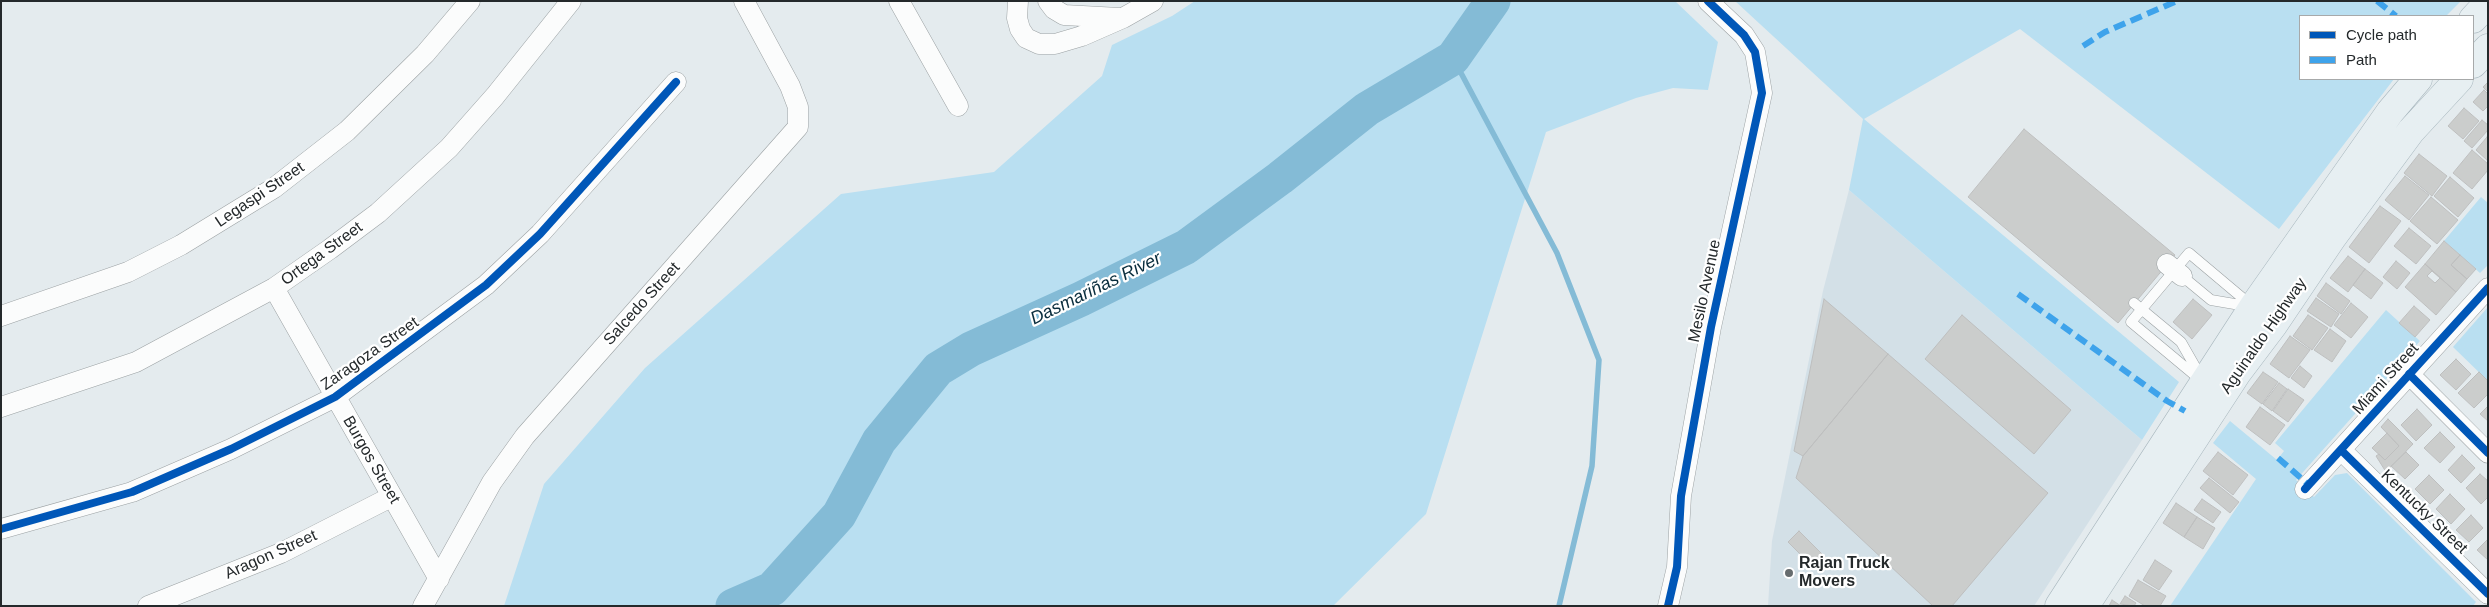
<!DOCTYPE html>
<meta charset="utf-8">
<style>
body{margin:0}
#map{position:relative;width:2489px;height:607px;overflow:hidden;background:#e4ebee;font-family:Arial,sans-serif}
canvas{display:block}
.frame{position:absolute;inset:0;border:2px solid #24292b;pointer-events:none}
.legend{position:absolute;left:2299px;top:15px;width:175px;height:65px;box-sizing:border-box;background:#fff;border:1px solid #a7a9aa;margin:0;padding:6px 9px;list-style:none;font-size:15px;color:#24292b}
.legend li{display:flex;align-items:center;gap:10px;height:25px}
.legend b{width:25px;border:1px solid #a7a9aa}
</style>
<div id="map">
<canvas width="2489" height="607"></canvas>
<div class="frame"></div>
<ul class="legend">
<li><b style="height:6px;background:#0057b8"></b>Cycle path</li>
<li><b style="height:6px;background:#3ea3eb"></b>Path</li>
</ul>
</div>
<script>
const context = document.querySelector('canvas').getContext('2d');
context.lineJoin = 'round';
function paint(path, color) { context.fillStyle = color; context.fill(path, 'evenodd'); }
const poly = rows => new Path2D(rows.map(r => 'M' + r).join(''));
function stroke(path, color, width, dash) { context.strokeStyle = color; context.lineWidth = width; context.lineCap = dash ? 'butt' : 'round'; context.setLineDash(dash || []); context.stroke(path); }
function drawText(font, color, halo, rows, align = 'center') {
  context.font = font + ' Arial,sans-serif'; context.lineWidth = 4.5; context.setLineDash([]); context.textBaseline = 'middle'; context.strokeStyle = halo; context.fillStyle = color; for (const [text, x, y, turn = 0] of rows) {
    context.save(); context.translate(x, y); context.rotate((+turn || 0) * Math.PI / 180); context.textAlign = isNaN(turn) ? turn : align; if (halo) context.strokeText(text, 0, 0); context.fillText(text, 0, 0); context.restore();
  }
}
const built = poly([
 [1849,190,2142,440,2034,606,1768,606,1772,541,1823,291]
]);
const green = poly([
 [1195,1,1675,1,1718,42,1708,90,1673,88,1636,98,1546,132,1426,514,1333,606,504,606,544,484,645,368,841,194,994,172,1102,76,1112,45,1172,16],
 [1735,1,2461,1,2446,16,2300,16,2300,79,2394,79,2279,229,2020,29,1864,119,2179,382,2142,440,1849,190,1863,119],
 [2481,197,2488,203,2488,265,2480,273,2444,241],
 [2488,307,2488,381,2453,347],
 [2386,310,2420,341,2296,480,2314,497,2335,475,2347,473,2476,602,2473,606,2170,606,2256,479,2213,443,2230,421,2277,460,2284,451,2275,443]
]);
const stream = poly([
 [1453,58,1557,253,1599,360,1592,466,1559,606]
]);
const river = poly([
 [733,606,772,589,839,515,879,441,938,369,971,349,1081,299,1186,247,1280,178,1367,109,1453,58,1493,1]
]);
const building = poly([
 [2488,82,2488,92,2483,87,2488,82],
 [2484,90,2488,94,2488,106,2483,111,2473,102,2484,90],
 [2464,108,2479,121,2463,139,2448,126,2464,108],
 [2482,120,2488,125,2488,130,2472,148,2464,141,2482,120],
 [2024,129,2175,255,2118,323,1968,197,2024,129],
 [2487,137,2488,138,2488,161,2476,150,2487,137],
 [2472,150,2488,164,2488,170,2472,189,2453,173,2472,150],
 [2419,154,2447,176,2432,196,2404,173,2419,154],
 [2405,176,2429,195,2409,220,2385,200,2405,176],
 [2450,177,2474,198,2458,217,2434,196,2450,177],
 [2431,197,2458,220,2437,244,2410,221,2431,197],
 [2380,206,2401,221,2369,263,2349,247,2380,206],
 [2409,228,2431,246,2416,264,2394,246,2409,228],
 [2444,241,2460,255,2451,265,2467,279,2456,292,2425,264,2444,241],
 [2460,255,2476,269,2467,279,2451,265,2460,255],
 [2348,256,2365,269,2348,292,2330,278,2348,256],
 [2396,261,2410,273,2397,289,2383,277,2396,261],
 [2425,264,2456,292,2436,315,2405,287,2425,264],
 [2365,269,2383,283,2371,299,2353,285,2365,269],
 [2432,271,2440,278,2435,283,2427,276,2432,271],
 [2326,283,2350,301,2341,314,2317,296,2326,283],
 [2316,298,2339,314,2331,327,2307,311,2316,298],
 [1824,299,1888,354,1803,456,1794,451,1824,299],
 [2193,299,2212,315,2192,339,2173,322,2193,299],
 [2351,303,2368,317,2351,338,2334,325,2351,303],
 [2414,306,2430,320,2415,337,2399,323,2414,306],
 [1962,315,2071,410,2034,454,1925,359,1962,315],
 [2308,315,2328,328,2312,350,2293,336,2308,315],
 [2330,329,2346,341,2332,362,2314,350,2330,329],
 [2290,336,2310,350,2289,378,2270,364,2290,336],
 [1888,354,2048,493,1952,606,1933,606,1796,478,1803,456,1888,354],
 [2456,359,2471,374,2456,390,2440,375,2456,359],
 [2300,366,2312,376,2304,388,2291,378,2300,366],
 [2263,372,2278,382,2262,404,2247,393,2263,372],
 [2479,372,2488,381,2488,394,2474,408,2458,393,2479,372],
 [2279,383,2287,389,2272,411,2263,404,2279,383],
 [2288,389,2304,400,2288,422,2273,411,2288,389],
 [2488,406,2488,421,2480,414,2488,406],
 [2260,407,2285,425,2270,445,2246,427,2260,407],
 [2417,409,2432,425,2416,441,2401,425,2417,409],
 [2388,419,2413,444,2386,472,2376,456,2379,454,2385,460,2399,446,2381,427,2388,419],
 [2440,432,2455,447,2440,463,2424,448,2440,432],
 [2387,433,2399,446,2385,460,2372,448,2387,433],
 [2218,452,2248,475,2233,495,2203,471,2218,452],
 [2406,452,2419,465,2405,479,2391,466,2406,452],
 [2462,455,2475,468,2461,483,2448,470,2462,455],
 [2480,474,2488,481,2488,497,2481,504,2466,488,2480,474],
 [2429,475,2444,490,2430,504,2415,489,2429,475],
 [2209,478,2239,502,2230,513,2200,488,2209,478],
 [2450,494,2465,509,2451,524,2436,509,2450,494],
 [2202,499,2221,512,2213,523,2194,510,2202,499],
 [2176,503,2197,517,2184,537,2163,523,2176,503],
 [2471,515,2483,528,2469,542,2456,530,2471,515],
 [2197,517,2215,528,2203,549,2184,537,2197,517],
 [1799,531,1824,556,1813,567,1788,542,1799,531],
 [2488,539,2488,560,2477,550,2488,539],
 [2155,560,2172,571,2159,590,2143,580,2155,560],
 [2138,580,2166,596,2160,606,2145,606,2129,596,2138,580],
 [2125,596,2136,603,2134,606,2120,604,2125,596],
 [2112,600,2121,606,2109,606,2112,600]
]);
const lane = poly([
 [2182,276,2211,300,2252,307],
 [2134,303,2181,342,2201,377],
 [2203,382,2131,322,2189,253,2252,306]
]);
const street = poly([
 [899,1,958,106],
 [1018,1,1017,18,1020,29,1026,38,1039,44,1055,44,1082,36,1123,18,1153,1],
 [1048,1,1054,9,1064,15,1119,18],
 [2167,264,2182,276],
 [274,288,439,579],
 [1,316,128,272,181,245,274,188,347,131,425,54,470,1],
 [2409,374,2488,453],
 [1,407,136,362,274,288,330,249,378,213,449,148,495,96,571,1],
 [2341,450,2488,594],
 [2305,489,2488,288],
 [1,529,132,492,231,449,335,397,486,285,540,234,676,82],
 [148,606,281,553,391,497],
 [423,606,492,482,525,436,798,127,798,107,790,86,744,1],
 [1668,606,1677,567,1681,496,1711,327,1762,93,1755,52,1744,35,1708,1]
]);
const primary = poly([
 [2473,19,2488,3],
 [2473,64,2488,48],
 [2059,606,2253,307,2390,112,2418,79],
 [2085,606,2237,373,2274,324,2332,238,2411,131,2459,79]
]);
const quiet = poly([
 [2377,1,2396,16],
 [2083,46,2105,32,2177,1],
 [2018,294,2167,401,2185,411],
 [2278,458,2309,485]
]);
const cycleway = poly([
 [2409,374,2488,453],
 [2341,450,2488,594],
 [2305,489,2488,288],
 [1,529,132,492,231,449,335,397,486,285,540,234,676,82],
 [1668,606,1677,567,1681,496,1711,327,1762,93,1755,52,1744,35,1708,1]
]);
const markers = [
 [1789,573,5,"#676d6f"]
];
const streetNames = [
 ["Legaspi Street",260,195,-34],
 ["Ortega Street",322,254,-36],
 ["Mesilo Avenue",1705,291,-78],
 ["Salcedo Street",642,304,-48],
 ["Aguinaldo Highway",2264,336,-55],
 ["Zaragoza Street",370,354,-35],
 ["Miami Street",2386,379,-48],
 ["Burgos Street",371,460,60],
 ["Kentucky Street",2424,512,44],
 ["Aragon Street",271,555,-24]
];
const poiNames = [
 ["Rajan Truck",1799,564],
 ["Movers",1799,582]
];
const waterNames = [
 ["Dasmariñas River",1096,289,-26]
];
paint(built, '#d3e0e7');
paint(green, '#b9dff1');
stroke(stream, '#84bbd6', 5.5);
stroke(river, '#84bbd6', 35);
paint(building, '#cbcdcc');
stroke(building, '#bebfbf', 1);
stroke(lane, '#9ba1a3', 11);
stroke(street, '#9ba1a3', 21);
stroke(primary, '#a7b6bd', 29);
stroke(lane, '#fbfcfc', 10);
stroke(street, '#fbfcfc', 20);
stroke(primary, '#e7eff2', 28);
stroke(quiet, '#3ea3eb', 6, [12, 6]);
stroke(cycleway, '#0057b8', 8);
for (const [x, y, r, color] of markers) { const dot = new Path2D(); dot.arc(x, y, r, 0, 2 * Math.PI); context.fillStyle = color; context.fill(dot); stroke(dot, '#fff', 2); }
drawText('16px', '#24292b', '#fff', streetNames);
drawText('bold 16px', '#24292b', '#fff', poiNames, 'left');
drawText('italic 18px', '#092d3d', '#fff', waterNames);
</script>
